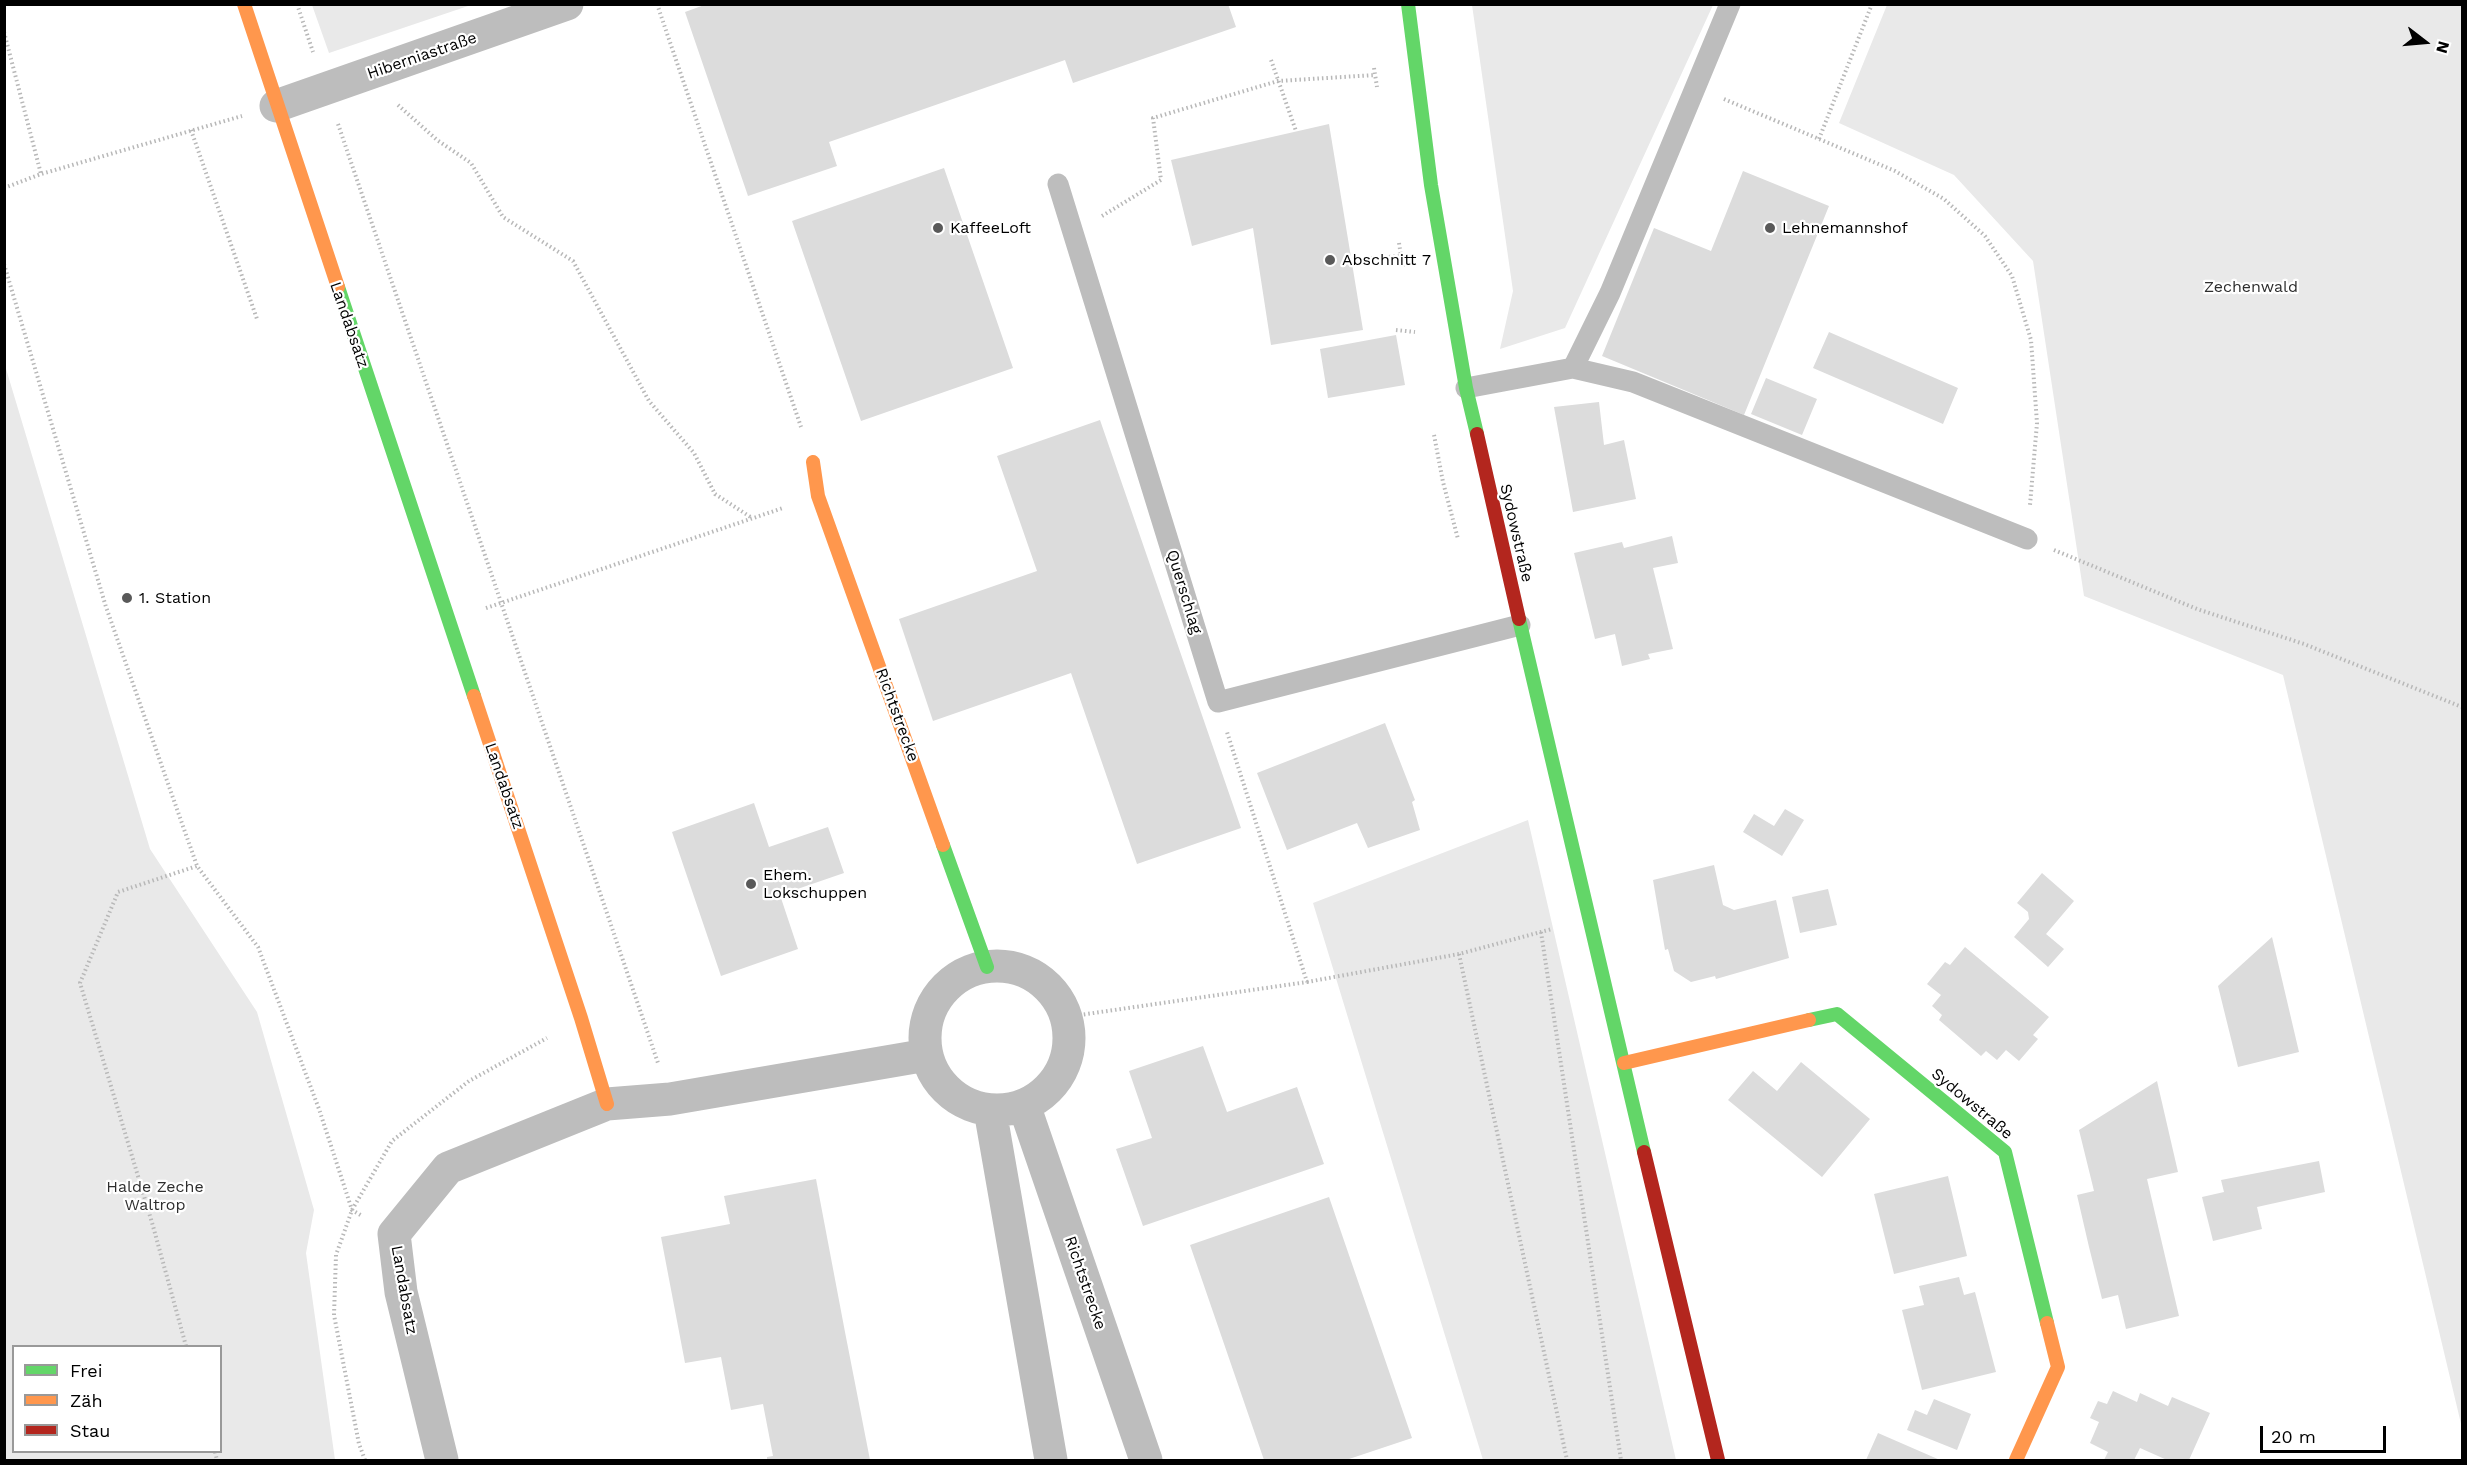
<!DOCTYPE html>
<meta charset="utf-8">
<style>
body{margin:0}
#map{position:relative;width:2467px;height:1465px;overflow:hidden;background:#fff;font-family:"Work Sans",sans-serif}
canvas{display:block}
.frame{position:absolute;inset:0;border:6px solid #000;pointer-events:none}
.legend{position:absolute;left:12px;top:1345px;width:210px;height:108px;box-sizing:border-box;background:#fff;border:2px solid #999;margin:0;padding:8px 10px;list-style:none;font-size:18px;color:#000}
.legend li{display:flex;align-items:center;gap:12px;height:30px}
.legend b{width:30px;border:2px solid #999}
.north{position:absolute;left:2395px;top:12px;width:60px;height:60px;-webkit-text-stroke:4px #fff;paint-order:stroke;rotate:106deg;font-size:16px;font-weight:700;line-height:24px;text-align:center;color:#000}
.north::after{content:'';display:block;margin:auto;width:21px;height:27px;background:#000;clip-path:polygon(50% 0,100% 100%,50% 72%,0 100%)}
.scale{position:absolute;left:2260px;top:1426px;width:126px;height:27px;box-sizing:border-box;border:3px solid #000;border-top:0;padding-left:8px;font-size:18px;line-height:21px;white-space:nowrap;color:#000;-webkit-text-stroke:4px #fff;paint-order:stroke}
</style>
<div id="map">
<canvas width="2467" height="1465"></canvas>
<div class="frame"></div>
<ul class="legend">
<li><b style="height:8px;background:#63d668"></b>Frei</li>
<li><b style="height:8px;background:#ff974d"></b>Zäh</li>
<li><b style="height:8px;background:#b3261e"></b>Stau</li>
</ul>
<div class="north">N</div>
<div class="scale">20 m</div>
</div>
<script>
const context = document.querySelector('canvas').getContext('2d');
context.lineJoin = 'round';
function paint(path, color) { context.fillStyle = color; context.fill(path, 'evenodd'); }
const poly = rows => new Path2D(rows.map(r => 'M' + r).join(''));
function stroke(path, color, width, dash) { context.strokeStyle = color; context.lineWidth = width; context.lineCap = dash ? 'butt' : 'round'; context.setLineDash(dash || []); context.stroke(path); }
function drawText(font, color, halo, rows, align = 'center') {
  context.font = font + ' "Work Sans",sans-serif'; context.lineWidth = 4.5; context.setLineDash([]); context.textBaseline = 'middle'; context.strokeStyle = halo; context.fillStyle = color; for (const [text, x, y, turn = 0] of rows) {
    context.save(); context.translate(x, y); context.rotate((+turn || 0) * Math.PI / 180); context.textAlign = isNaN(turn) ? turn : align; if (halo) context.strokeText(text, 0, 0); context.fillText(text, 0, 0); context.restore();
  }
}
const green = poly([
 [312,5,312,4,471,5,329,53],
 [1472,5,1713,5,1565,328,1500,349,1513,291],
 [1887,5,2462,5,2462,1428,2283,675,2084,596,2033,261,1954,175,1839,123],
 [4,362,150,849,257,1012,314,1210,306,1253,335,1460,5,1460],
 [220,1346,220,1452,14,1452,14,1346],
 [1528,820,1676,1460,1483,1460,1313,903]
]);
const building = poly([
 [707,4,1228,4,1236,27,1073,83,1065,60,829,142,837,166,748,196,685,12],
 [1329,124,1363,330,1271,345,1253,228,1192,246,1171,160],
 [944,168,1013,368,861,421,792,221],
 [1743,171,1829,206,1744,415,1602,356,1654,228,1711,251],
 [1829,332,1958,388,1943,424,1813,368],
 [1396,335,1405,385,1328,398,1320,349],
 [1766,378,1817,399,1802,435,1751,414],
 [1599,402,1604,445,1624,440,1636,499,1573,512,1554,407],
 [1100,420,1241,828,1137,864,1071,673,933,721,899,619,1037,571,997,456],
 [1672,536,1678,563,1653,568,1673,649,1648,654,1650,659,1622,666,1615,634,1595,639,1574,553,1622,542,1624,548],
 [1385,723,1415,800,1412,802,1420,830,1368,848,1357,823,1287,850,1257,773],
 [754,803,769,847,828,827,844,873,780,895,798,949,721,976,672,832],
 [1785,809,1804,820,1782,856,1743,832,1754,814,1774,826],
 [1714,865,1723,905,1734,910,1776,900,1789,958,1716,979,1715,976,1691,982,1674,971,1668,949,1665,950,1653,880],
 [2042,873,2074,901,2046,934,2064,949,2048,967,2014,937,2029,919,2028,912,2017,903],
 [1828,889,1837,925,1800,933,1792,897],
 [2272,937,2299,1052,2238,1067,2218,986],
 [1965,947,2049,1017,2033,1035,2038,1039,2019,1061,2006,1050,1997,1060,1986,1051,1981,1056,1939,1020,1942,1015,1932,1006,1941,995,1927,984,1945,962,1950,965],
 [1203,1046,1227,1112,1297,1087,1324,1164,1143,1226,1116,1149,1152,1138,1129,1071],
 [1801,1062,1870,1119,1822,1177,1728,1100,1753,1071,1777,1091],
 [2157,1081,2178,1172,2147,1179,2179,1316,2126,1329,2118,1295,2102,1299,2089,1247,2077,1195,2094,1191,2079,1130],
 [2319,1161,2325,1192,2257,1207,2262,1229,2213,1241,2202,1197,2224,1192,2221,1180],
 [1948,1176,1967,1256,1894,1274,1874,1194],
 [816,1179,845,1332,870,1460,767,1460,767,1457,773,1456,763,1404,731,1410,721,1357,685,1363,661,1237,730,1224,724,1196],
 [1329,1197,1412,1438,1346,1460,1264,1460,1190,1245],
 [1959,1277,1964,1295,1975,1292,1996,1372,1922,1390,1902,1310,1924,1305,1919,1286],
 [2113,1391,2137,1402,2140,1393,2168,1406,2172,1397,2210,1413,2189,1460,2167,1460,2140,1448,2134,1460,2104,1460,2108,1452,2090,1443,2099,1422,2090,1418,2098,1401,2107,1404],
 [1934,1399,1971,1414,1957,1450,1907,1430,1915,1410,1927,1415],
 [1878,1433,1940,1460,1866,1460]
]);
const path = poly([
 [297,4,313,52],
 [657,4,801,427],
 [4,32,41,174],
 [1271,60,1296,131],
 [1374,68,1377,87],
 [1724,99,1895,171,1944,199,1985,236,2012,276,2031,340,2037,423,2030,505],
 [398,105,437,140,471,163,503,217,573,261,649,401,694,453,715,494,752,518],
 [338,124,658,1063],
 [191,130,257,319],
 [1819,139,1872,4],
 [4,188,41,174,242,116],
 [1102,216,1161,180,1153,118,1278,81,1375,75],
 [1399,243,1403,268],
 [1362,259,1401,256],
 [4,264,106,607,197,866,258,947,319,1109,352,1210,362,1216],
 [1396,330,1415,332],
 [1434,435,1443,482,1458,539],
 [2054,550,2197,609,2304,644,2462,707],
 [486,608,783,508],
 [1541,932,1621,1460],
 [1459,954,1567,1460],
 [1307,982,1459,954,1552,929],
 [1066,1017,1307,982,1227,732],
 [186,1346,153,1226,80,983,118,892,197,866],
 [215,1452,217,1460],
 [365,1460,359,1444,334,1315,336,1255,352,1210,392,1141,469,1081,547,1038]
]);
const lane = poly([
 [1058,184,1218,702,1520,625],
 [1573,368,1610,293,1730,4],
 [1466,388,1573,368,1633,382,2027,539]
]);
const street = poly([
 [276,106,567,4],
 '925 1038a72 72 0 1 1 144 0a72 72 0 1 1-144 0Z',
 [1024,1105,1146,1460],
 [990,1110,1051,1460],
 [442,1460,401,1292,394,1234,448,1168,607,1104,670,1099,927,1055]
]);
const fast = poly([
 [1408,4,1431,185,1466,388,1477,434],
 [338,287,474,696],
 [1519,619,1644,1152],
 [943,845,987,967],
 [1809,1020,1837,1014,2005,1152,2047,1323]
]);
const slow = poly([
 [244,4,338,287],
 [813,462,818,496,943,845],
 [474,696,581,1018,607,1104],
 [1624,1063,1809,1020],
 [2016,1460,2058,1367,2047,1323]
]);
const jam = poly([
 [1477,434,1519,619],
 [1644,1152,1718,1460]
]);
const markers = [
 [938,228,6,"#595959"],
 [1770,228,6,"#595959"],
 [1330,260,6,"#595959"],
 [127,598,6,"#595959"],
 [751,884,6,"#595959"]
];
const streetNames = [
 ["Hiberniastraße",422,56,-19],
 ["Landabsatz",349,325,71],
 ["Sydowstraße",1516,533,77],
 ["Querschlag",1184,592,73],
 ["Richtstrecke",897,715,70],
 ["Landabsatz",504,786,71],
 ["Sydowstraße",1972,1104,40],
 ["Richtstrecke",1085,1283,71],
 ["Landabsatz",404,1290,80]
];
const poiNames = [
 ["KaffeeLoft",950,228],
 ["Lehnemannshof",1782,228],
 ["Abschnitt 7",1342,260],
 ["1. Station",139,598],
 ["Ehem.",763,875],
 ["Lokschuppen",763,893]
];
const parkNames = [
 ["Zechenwald",2251,287],
 ["Halde Zeche",155,1187],
 ["Waltrop",155,1205]
];
paint(green, '#e9e9e9');
paint(building, '#dcdcdc');
stroke(path, '#b8b8b8', 4, [1.5, 3]);
stroke(lane, '#bdbdbd', 21);
stroke(street, '#bdbdbd', 33);
stroke(fast, '#63d668', 14);
stroke(slow, '#ff974d', 14);
stroke(jam, '#b3261e', 14);
for (const [x, y, r, color] of markers) { const dot = new Path2D(); dot.arc(x, y, r, 0, 2 * Math.PI); context.fillStyle = color; context.fill(dot); stroke(dot, '#fff', 2); }
drawText('16px', '#000', '#fff', streetNames);
drawText('16px', '#000', '#fff', poiNames, 'left');
drawText('16px', '#2e2e2e', '#fff', parkNames);
</script>
